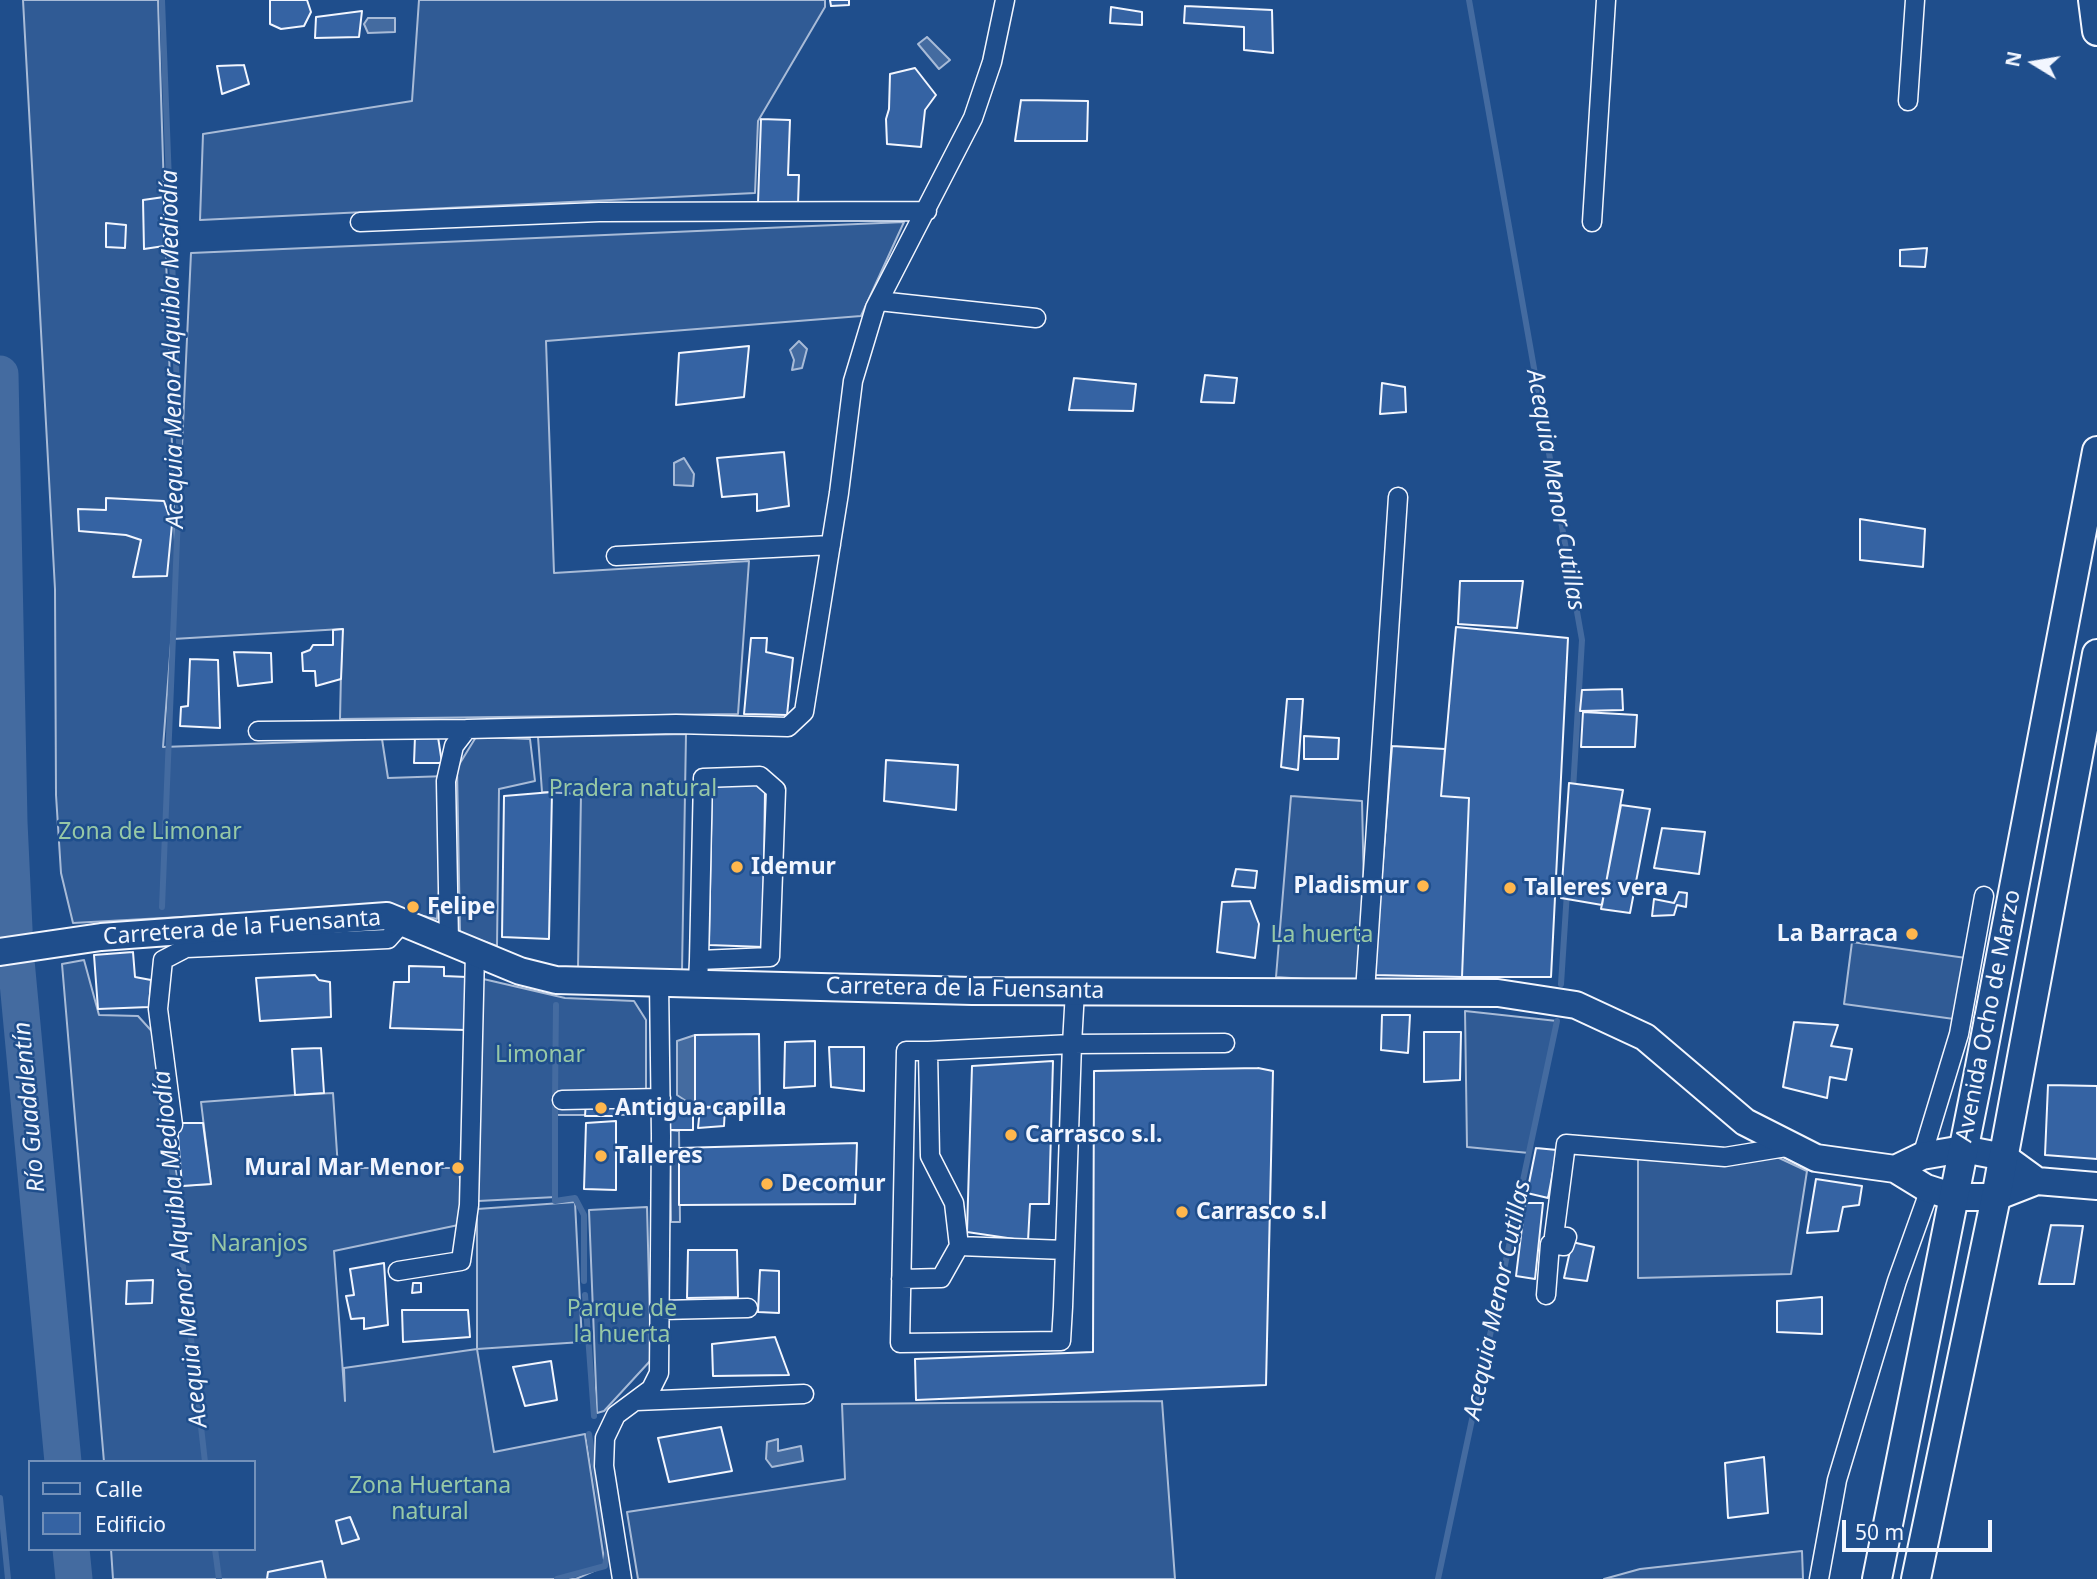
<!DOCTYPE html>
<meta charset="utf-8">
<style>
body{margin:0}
#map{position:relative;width:2097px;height:1579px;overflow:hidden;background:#1f4e8c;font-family:"Noto Sans",sans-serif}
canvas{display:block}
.legend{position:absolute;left:28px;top:1460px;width:228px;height:91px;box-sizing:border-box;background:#1f4e8c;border:2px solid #7391ba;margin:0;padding:9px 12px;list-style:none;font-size:21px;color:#f2f6ff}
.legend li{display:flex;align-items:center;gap:14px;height:35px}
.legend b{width:35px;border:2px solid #7391ba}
.north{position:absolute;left:1999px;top:28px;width:70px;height:70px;-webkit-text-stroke:5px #1f4e8c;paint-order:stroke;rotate:281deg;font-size:19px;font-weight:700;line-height:28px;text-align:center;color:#f2f6ff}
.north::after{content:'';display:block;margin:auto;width:24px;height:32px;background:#f2f6ff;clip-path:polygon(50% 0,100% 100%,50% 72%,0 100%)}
.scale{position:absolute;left:1842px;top:1520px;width:150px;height:32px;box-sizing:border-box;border:4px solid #f2f6ff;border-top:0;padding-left:9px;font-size:21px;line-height:24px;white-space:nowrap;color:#f2f6ff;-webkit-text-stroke:5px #1f4e8c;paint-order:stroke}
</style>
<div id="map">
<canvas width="2097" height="1579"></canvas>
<ul class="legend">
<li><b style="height:9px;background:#1f4e8c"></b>Calle</li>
<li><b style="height:19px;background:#3563a3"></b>Edificio</li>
</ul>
<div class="north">N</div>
<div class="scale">50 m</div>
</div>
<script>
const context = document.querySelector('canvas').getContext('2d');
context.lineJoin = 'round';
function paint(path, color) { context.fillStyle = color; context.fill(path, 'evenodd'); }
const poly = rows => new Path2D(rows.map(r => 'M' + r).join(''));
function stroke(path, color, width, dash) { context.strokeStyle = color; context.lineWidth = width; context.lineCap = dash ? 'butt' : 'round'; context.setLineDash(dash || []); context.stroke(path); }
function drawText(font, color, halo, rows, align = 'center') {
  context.font = font + ' "Noto Sans",sans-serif'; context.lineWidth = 5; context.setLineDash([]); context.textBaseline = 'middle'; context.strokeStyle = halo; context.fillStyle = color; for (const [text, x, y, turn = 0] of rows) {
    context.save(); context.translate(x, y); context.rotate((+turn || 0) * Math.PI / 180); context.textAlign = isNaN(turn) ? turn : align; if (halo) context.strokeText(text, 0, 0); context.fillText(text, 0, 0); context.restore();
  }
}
const built = poly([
 [23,0,158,0,176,574,191,253,904,222,861,316,546,341,554,573,749,561,738,714,340,719,342,629,173,639,173,617,163,747,382,739,388,778,447,776,437,919,379,906,73,923,61,873,56,795,55,589,23,0],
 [419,0,825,0,825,7,758,121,755,193,200,220,203,134,412,101,419,0],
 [686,734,682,971,578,968,581,794,542,792,538,737,686,734],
 [476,737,530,739,535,781,499,789,497,946,460,933,457,768,476,737],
 [1291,796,1362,801,1366,983,1276,977,1291,796],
 [1852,942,1966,958,1954,1019,1844,1004,1852,942],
 [84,960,99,1015,138,1016,157,1037,178,1186,211,1184,201,1102,295,1095,333,1093,338,1168,458,1168,468,1223,334,1251,345,1401,344,1368,477,1349,477,1209,575,1202,582,1342,477,1349,494,1452,585,1434,605,1566,576,1579,113,1579,111,1549,254,1549,254,1462,104,1462,62,964,84,960],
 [479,978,565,998,634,1001,646,1020,646,1115,556,1115,556,1197,478,1201,479,978],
 [1465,1011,1557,1021,1529,1153,1467,1147,1465,1011],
 [670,1130,679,1131,680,1222,671,1222,670,1130],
 [1638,1157,1777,1157,1807,1171,1791,1274,1638,1278,1638,1157],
 [647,1207,651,1360,604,1411,597,1413,589,1210,647,1207],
 [1162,1401,1175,1579,638,1579,627,1512,845,1479,842,1404,1162,1401],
 [1802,1551,1803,1579,1604,1579,1640,1569,1802,1551]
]);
const water = poly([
 [368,18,395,18,395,32,368,33,364,24,368,18],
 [927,37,950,60,939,69,918,44,927,37],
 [799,341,807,349,802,368,792,370,794,360,790,350,799,341],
 [684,458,694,474,693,486,674,485,674,463,684,458],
 [695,1035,695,1107,677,1095,677,1041,695,1035],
 [778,1439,778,1451,801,1446,803,1461,772,1467,766,1459,767,1442,778,1439]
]);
const stream = poly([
 [162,0,180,466,162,907],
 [1469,0,1582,640,1573,790],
 [1561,984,1567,892],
 [555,1097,556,1005],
 [555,1105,555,1201,575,1198,584,1215,584,1281],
 [167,1126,205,1462],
 [585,1295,594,1416],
 [0,1498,8,1579],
 [215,1549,219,1579],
 [557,1579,605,1566,608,1549,589,1434],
 [1438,1579,1557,1021]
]);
const river = poly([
 [0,374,9,822,15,950,63,1462],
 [71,1549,74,1579]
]);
const building = poly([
 [270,0,307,0,311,12,304,26,281,29,270,24,270,0],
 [830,0,849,0,849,5,831,6,830,0],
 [1185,6,1272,10,1273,53,1244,50,1244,27,1184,23,1185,6],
 [1111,7,1142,12,1142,25,1110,23,1111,7],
 [362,11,359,37,315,38,316,17,362,11],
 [244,65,249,84,222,94,217,66,244,65],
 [915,68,936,95,925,110,921,147,887,144,886,119,889,109,890,74,915,68],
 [1021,100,1088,101,1087,141,1015,141,1021,100],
 [761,119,790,120,788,175,799,175,798,204,758,203,761,119],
 [164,197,164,246,144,249,143,200,164,197],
 [106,223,126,225,125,248,106,247,106,223],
 [1927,248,1925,267,1900,266,1900,250,1927,248],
 [749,346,744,397,676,405,679,353,749,346],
 [1205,375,1237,378,1234,403,1201,402,1205,375],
 [1074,378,1136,384,1133,411,1069,410,1074,378],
 [1382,383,1405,387,1406,412,1380,414,1382,383],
 [784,452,789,506,757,511,757,494,722,497,717,458,784,452],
 [106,498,164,501,172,524,167,576,133,577,141,540,126,535,79,531,78,509,106,510,106,498],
 [1860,519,1925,529,1923,567,1860,560,1860,519],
 [1460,581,1523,581,1517,628,1458,624,1460,581],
 [1456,627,1568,638,1551,977,1462,977,1469,798,1441,796,1456,627],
 [343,629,341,679,316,686,315,671,303,671,302,653,310,650,313,645,333,645,333,630,343,629],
 [751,638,767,638,766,652,793,658,787,715,744,714,751,638],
 [234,652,271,653,272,682,238,686,234,652],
 [190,659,218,660,220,728,180,726,181,707,188,706,190,659],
 [1622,689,1623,710,1580,711,1582,690,1622,689],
 [1287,699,1303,699,1298,770,1281,767,1287,699],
 [1583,712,1637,715,1635,747,1581,747,1583,712],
 [415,736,438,737,442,763,414,763,415,736],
 [1304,736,1339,738,1338,759,1304,759,1304,736],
 [1392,746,1445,749,1441,796,1469,798,1462,977,1374,975,1392,746],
 [886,760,958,765,956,810,884,801,886,760],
 [757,783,765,790,763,947,709,945,712,785,757,783],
 [1569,783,1623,790,1602,905,1561,898,1569,783],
 [552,792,549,939,502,937,504,796,552,792],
 [1621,805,1650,809,1630,913,1601,909,1621,805],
 [1662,828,1705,832,1699,874,1654,868,1662,828],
 [1236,869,1257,871,1255,888,1232,886,1236,869],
 [1679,892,1687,893,1686,907,1677,905,1674,915,1652,916,1654,899,1674,903,1679,892],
 [1250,901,1259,924,1255,958,1217,952,1222,902,1250,901],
 [133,952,135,977,151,980,149,1007,98,1009,94,955,133,952],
 [409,966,444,967,444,976,467,977,466,1030,390,1028,394,982,409,982,409,966],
 [315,975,319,980,330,982,331,1017,260,1021,256,978,315,975],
 [1382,1015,1410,1015,1408,1053,1381,1050,1382,1015],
 [1794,1022,1838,1025,1831,1046,1852,1049,1846,1080,1830,1077,1827,1098,1783,1087,1794,1022],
 [1424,1032,1461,1032,1460,1080,1424,1082,1424,1032],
 [759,1034,760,1106,695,1107,695,1035,759,1034],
 [815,1041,815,1086,784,1088,785,1042,815,1041],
 [829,1047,864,1047,864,1091,831,1087,829,1047],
 [321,1048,324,1093,295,1095,292,1049,321,1048],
 [1053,1061,1049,1204,1030,1204,1028,1241,967,1232,972,1066,1053,1061],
 [1258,1068,1273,1071,1266,1385,916,1400,915,1359,1093,1352,1094,1071,1258,1068],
 [2048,1085,2097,1086,2097,1159,2045,1155,2048,1085],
 [616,1099,615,1116,585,1116,586,1100,616,1099],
 [725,1107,724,1126,698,1128,700,1108,725,1107],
 [693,1112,693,1130,670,1130,670,1113,693,1112],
 [616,1121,616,1190,584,1189,586,1123,616,1121],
 [177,1123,203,1123,211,1184,182,1186,177,1123],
 [857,1143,855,1204,679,1205,679,1148,857,1143],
 [1536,1148,1557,1150,1548,1198,1527,1193,1536,1148],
 [1816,1179,1862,1186,1859,1205,1843,1207,1838,1231,1807,1233,1816,1179],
 [1525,1203,1543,1203,1535,1279,1516,1276,1525,1203],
 [2051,1225,2083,1226,2074,1284,2039,1284,2051,1225],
 [1572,1242,1594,1247,1587,1281,1564,1278,1572,1242],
 [688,1250,737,1250,738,1297,687,1298,688,1250],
 [384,1263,388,1325,364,1329,364,1318,351,1319,346,1296,354,1295,350,1269,384,1263],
 [760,1270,779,1271,779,1313,758,1312,760,1270],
 [153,1280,152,1303,126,1304,127,1281,153,1280],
 [413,1283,421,1283,421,1292,412,1293,413,1283],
 [1822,1297,1822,1334,1777,1332,1777,1301,1822,1297],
 [402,1310,468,1310,470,1337,403,1342,402,1310],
 [775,1337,789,1375,713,1376,712,1344,775,1337],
 [551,1361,557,1400,525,1406,513,1367,551,1361],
 [721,1427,732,1471,669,1482,658,1438,721,1427],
 [1764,1457,1768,1513,1728,1518,1725,1463,1764,1457],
 [350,1517,359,1539,342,1544,336,1521,350,1517],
 [322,1561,326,1579,267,1579,268,1572,322,1561]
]);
const minor = poly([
 [1908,101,1915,0],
 [360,222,599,212,927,211],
 [1592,222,1606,0],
 [879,301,1036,318],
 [616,556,831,545],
 [258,731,467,729],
 [449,942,446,781,454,746,467,729,676,724,788,727,804,712,839,493,853,381,875,308,973,118,992,62,1005,0],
 [698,982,699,960,703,778,760,776,776,790,770,957,699,960],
 [1365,992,1398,497],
 [1072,1044,1075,991],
 [928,1051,906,1051,900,1343,1061,1341,1063,1307,1072,1044,928,1051,930,1156,954,1203,959,1246,1065,1250,1072,1044,1225,1043],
 [562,1100,661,1098],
 [173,1125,158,1009,163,960,186,948,388,939,403,922],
 [1922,1156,1959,1034,1984,896],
 [398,1271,461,1261,469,1205,475,953],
 [901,1279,941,1278,959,1246],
 [1546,1295,1550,1244,1564,1246,1567,1237,1554,1236,1566,1144,1725,1157,1792,1146],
 [661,1310,748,1308],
 [636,1401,804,1394],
 [622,1579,604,1466,605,1438,616,1415,651,1389,659,1373,661,1136,659,982],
 [1819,1579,1837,1480,1897,1281,1930,1189]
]);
const secondary = poly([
 [0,952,101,937,387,916,520,971,556,980,972,991,1498,993,1576,1005,1645,1037,1745,1122,1816,1158,1895,1169,1926,1188,1954,1197,1996,1197,2037,1181,2097,1186],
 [1895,1169,1922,1156,1963,1149,2004,1157,2037,1181]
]);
const primary = poly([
 [2093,0,2097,31],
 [1877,1579,1978,1077,2097,451],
 [1916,1579,1996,1197,2097,654]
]);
const markers = [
 [737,867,7,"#ffb74d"],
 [1423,886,7,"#ffb74d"],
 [1510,888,7,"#ffb74d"],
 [413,907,7,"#ffb74d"],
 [1912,934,7,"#ffb74d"],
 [601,1108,7,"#ffb74d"],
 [1011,1135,7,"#ffb74d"],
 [601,1156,7,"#ffb74d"],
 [458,1168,7,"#ffb74d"],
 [767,1184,7,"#ffb74d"],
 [1182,1212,7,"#ffb74d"]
];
const parkNames = [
 ["Pradera natural",633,789],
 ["Zona de Limonar",150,832],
 ["La huerta",1322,935],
 ["Limonar",540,1055],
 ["Naranjos",259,1244],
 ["Parque de",622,1309],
 ["la huerta",622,1335],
 ["Zona Huertana",430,1486],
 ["natural",430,1512]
];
const poiNames = [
 ["Idemur",751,867],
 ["Pladismur",1409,886,"right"],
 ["Talleres vera",1524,888],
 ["Felipe",427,907],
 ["La Barraca",1898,934,"right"],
 ["Antigua capilla",615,1108],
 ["Carrasco s.l.",1025,1135],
 ["Talleres",615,1156],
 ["Mural Mar Menor",444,1168,"right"],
 ["Decomur",781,1184],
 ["Carrasco s.l",1196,1212]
];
const streetNames = [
 ["Carretera de la Fuensanta",242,928,-4],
 ["Carretera de la Fuensanta",965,989,1],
 ["Avenida Ocho de Marzo",1989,1016,-79]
];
const waterNames = [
 ["Acequia Menor Alquibla Mediodía",173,349,-91],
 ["Acequia Menor Cutillas",1555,490,80],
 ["Río Guadalentín",30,1107,-95],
 ["Acequia Menor Alquibla Mediodía",181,1249,-96],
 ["Acequia Menor Cutillas",1498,1300,-78]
];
paint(built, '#305b95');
stroke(built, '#a8bbd7', 2);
paint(water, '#446ba0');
stroke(water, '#a8bbd7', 2);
stroke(stream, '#446ba0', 6);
stroke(river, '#446ba0', 37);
paint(building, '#3563a3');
stroke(building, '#f2f6ff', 2);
stroke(minor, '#f2f6ff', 21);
stroke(secondary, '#f2f6ff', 30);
stroke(primary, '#f2f6ff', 32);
stroke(minor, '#1f4e8c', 18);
stroke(secondary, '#1f4e8c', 26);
stroke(primary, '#1f4e8c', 28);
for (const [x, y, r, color] of markers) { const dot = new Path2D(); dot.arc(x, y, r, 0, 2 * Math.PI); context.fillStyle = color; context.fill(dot); stroke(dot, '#1f4e8c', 2.5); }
drawText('23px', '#97c8a6', '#1f4e8c', parkNames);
drawText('bold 23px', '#f2f6ff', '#1f4e8c', poiNames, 'left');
drawText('23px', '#f2f6ff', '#1f4e8c', streetNames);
drawText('italic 24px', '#f2f6ff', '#1f4e8c', waterNames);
</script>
